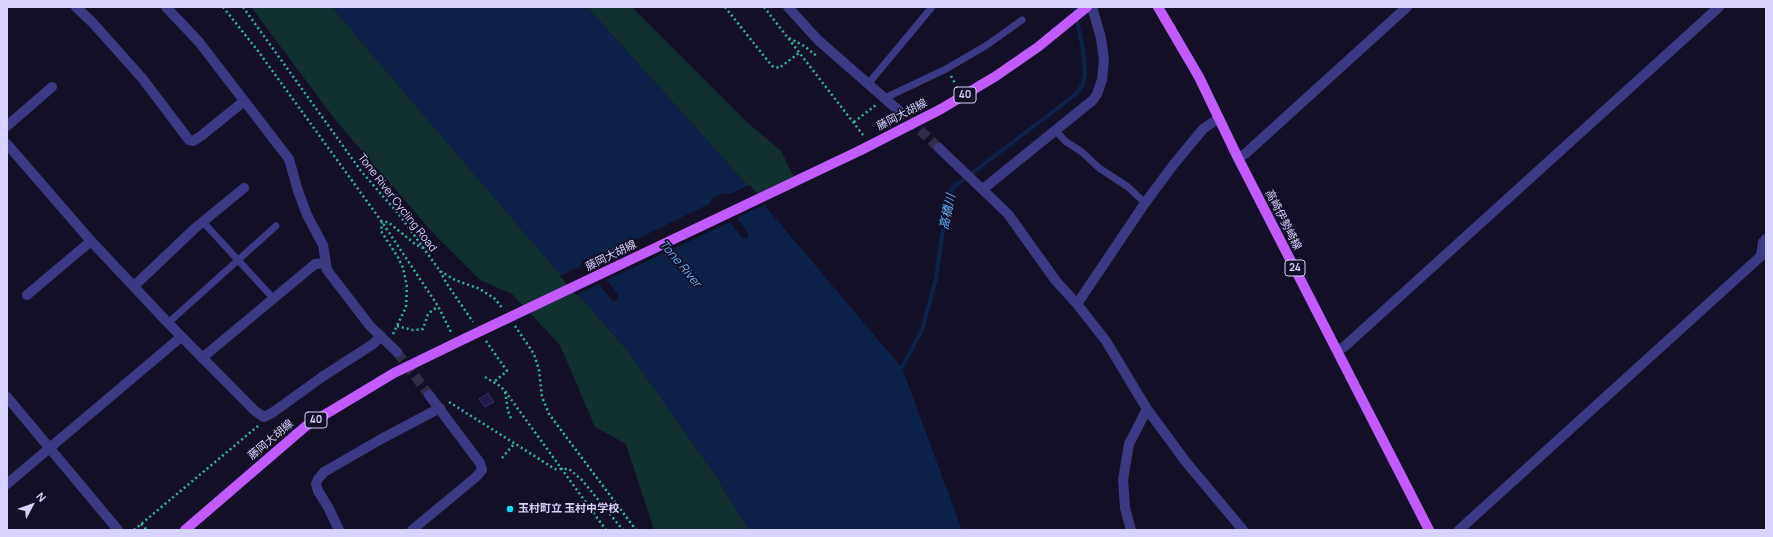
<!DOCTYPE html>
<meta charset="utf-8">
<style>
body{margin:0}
#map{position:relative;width:1773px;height:537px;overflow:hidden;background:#130f26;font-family:Manrope,sans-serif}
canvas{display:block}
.frame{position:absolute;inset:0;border:8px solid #d9d4ff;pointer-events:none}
.north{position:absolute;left:12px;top:485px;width:40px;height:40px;-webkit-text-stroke:3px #130f26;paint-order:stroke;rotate:49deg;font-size:11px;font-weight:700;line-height:16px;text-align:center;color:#d9d4ff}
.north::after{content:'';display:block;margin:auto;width:14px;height:18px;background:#d9d4ff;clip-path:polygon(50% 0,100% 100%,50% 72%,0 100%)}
</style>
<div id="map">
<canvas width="1773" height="537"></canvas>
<div class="frame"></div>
<div class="north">N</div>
</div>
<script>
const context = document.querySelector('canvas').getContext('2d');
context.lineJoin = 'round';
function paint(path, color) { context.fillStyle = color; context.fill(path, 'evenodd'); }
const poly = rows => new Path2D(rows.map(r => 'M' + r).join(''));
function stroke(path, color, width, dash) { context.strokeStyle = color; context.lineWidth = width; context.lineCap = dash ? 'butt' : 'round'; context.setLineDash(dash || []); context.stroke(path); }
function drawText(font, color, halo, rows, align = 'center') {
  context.font = font + ' Manrope,"Noto Sans JP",sans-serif'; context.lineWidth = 3.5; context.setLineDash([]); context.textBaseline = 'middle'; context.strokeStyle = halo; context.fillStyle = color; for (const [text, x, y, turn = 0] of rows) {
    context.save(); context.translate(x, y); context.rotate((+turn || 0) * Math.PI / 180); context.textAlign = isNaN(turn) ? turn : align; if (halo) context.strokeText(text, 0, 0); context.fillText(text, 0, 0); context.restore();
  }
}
const green = poly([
 [251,7,332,7,534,244,628,351,714,473,749,530,654,530,626,444,595,427,560,345,512,294,480,280,434,234,337,122],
 [587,7,632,7,748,123,781,151,794,177,755,194]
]);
const water = poly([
 [332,7,587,7,755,194,902,368,962,530,749,530,714,473,628,351,534,244]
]);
const pier = poly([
 [750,185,766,204,737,218,749,234,747,239,742,238,730,222,607,280,619,297,616,301,612,301,599,284,576,295,560,276,579,267,583,260,594,255,600,257,709,204,712,199,723,193,730,194]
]);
const stream = poly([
 [900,371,922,330,936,279,944,221,951,190,955,186,1075,95,1083,84,1085,74,1083,50,1074,7]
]);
const building = poly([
 [488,393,494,402,485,407,479,399,488,393]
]);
const minorTunnel = poly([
 [898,110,939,148],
 [397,352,429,395]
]);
const path = poly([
 [223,7,258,51,382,222,438,306,451,332],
 [243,7,361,171,401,217,440,271,455,280,480,289,495,299,503,309],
 [725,7,772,66,779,68,799,53],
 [764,7,863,135],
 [789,38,804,46,818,57],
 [951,76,955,83],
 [854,122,876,105],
 [440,271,447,284,473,322],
 [397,326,413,330,423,329,428,314,438,306],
 [515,326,534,354,539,370,542,397,549,414,636,530],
 [393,334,406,307,407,287,403,268,399,259,381,231,382,222,388,222,415,244,423,248],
 [486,341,507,371,494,382],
 [485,377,500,386,505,391,606,530],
 [505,392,508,411,512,421],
 [449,402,555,469,569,469,582,480,623,530],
 [502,458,514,444],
 [141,524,147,530],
 [134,530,258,426]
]);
const service = poly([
 [868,84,932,7],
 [885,98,946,69,987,45,1022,20],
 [1056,131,1065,141,1082,152,1099,168,1128,187,1145,203],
 [203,222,273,298],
 [168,323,276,226]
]);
const minor = poly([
 [76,7,92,22,142,78,189,140,193,141,201,136,243,102],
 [166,7,199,42,289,159,298,191,307,215,323,245,327,270,370,326,397,352],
 [788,7,818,40,898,110],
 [7,126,52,87],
 [7,144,91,241,168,323,255,411,264,417,272,413,322,377,373,344,381,336],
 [939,148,1008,214,1056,281,1077,304,1106,341,1147,409,1186,462,1243,530],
 [1238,158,1245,154,1407,7],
 [983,189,1093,100,1097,94,1102,80,1104,60,1101,38,1092,7],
 [134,286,194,229,244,188],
 [27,295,91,241],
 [1077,304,1145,203,1174,164,1203,129,1219,118],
 [1337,350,1344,347,1719,7],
 [202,358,315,264,326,263],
 [7,397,118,530],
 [7,484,181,337],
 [339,530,328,507,318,491,316,484,318,479,324,472,383,438,440,408],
 [412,530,476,477,482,470,480,463,429,395],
 [1131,530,1125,508,1123,480,1129,444,1147,409],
 [1459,530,1761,256,1763,242,1766,239]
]);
const primary = poly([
 [1158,7,1199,77,1238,158,1429,530],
 [861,150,941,109,996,76,1038,47,1087,7],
 [185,530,306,426,394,373,466,338]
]);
const primaryBridge = poly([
 [466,338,861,150]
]);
const markers = [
 [510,509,4,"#00e5ff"]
];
const shields = [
 [965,95,22],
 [1295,268,20],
 [316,420,22]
];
const shieldNames = [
 ["40",965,95],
 ["24",1295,268],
 ["40",316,420]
];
const streetNames = [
 ["藤岡大胡線",902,115,-27],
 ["Tone River Cycling Road",397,203,52],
 ["高崎伊勢崎線",1283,220,63],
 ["藤岡大胡線",611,256,-26],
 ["藤岡大胡線",271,440,-40]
];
const poiNames = [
 ["玉村町立 玉村中学校",518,509]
];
const waterNames = [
 ["高橋川",948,212,-78],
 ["Tone River",680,264,50]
];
paint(green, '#12302f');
paint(water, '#0c2248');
paint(pier, '#130f26');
stroke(stream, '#0c2248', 4);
paint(building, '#241b47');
stroke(building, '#3b2d73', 1);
stroke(minorTunnel, '#312d47', 10, [10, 5]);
stroke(path, '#2fb8b0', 2.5, [2, 3]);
stroke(service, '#3d3a85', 7);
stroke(minor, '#3d3a85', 10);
stroke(primary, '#c25bff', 10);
stroke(primaryBridge, '#c25bff', 10);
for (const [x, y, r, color] of markers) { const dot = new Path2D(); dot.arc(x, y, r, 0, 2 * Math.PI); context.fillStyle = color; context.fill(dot); stroke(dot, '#130f26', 1.5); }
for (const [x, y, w] of shields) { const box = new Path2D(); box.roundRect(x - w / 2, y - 8, w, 16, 3); context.fillStyle = '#130f26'; context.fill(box); stroke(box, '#d9d4ff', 1); }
drawText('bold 10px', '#d9d4ff', null, shieldNames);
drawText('11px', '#d9d4ff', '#130f26', streetNames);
drawText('bold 11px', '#d9d4ff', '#130f26', poiNames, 'left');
drawText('italic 12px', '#62b6ff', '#130f26', waterNames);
</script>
